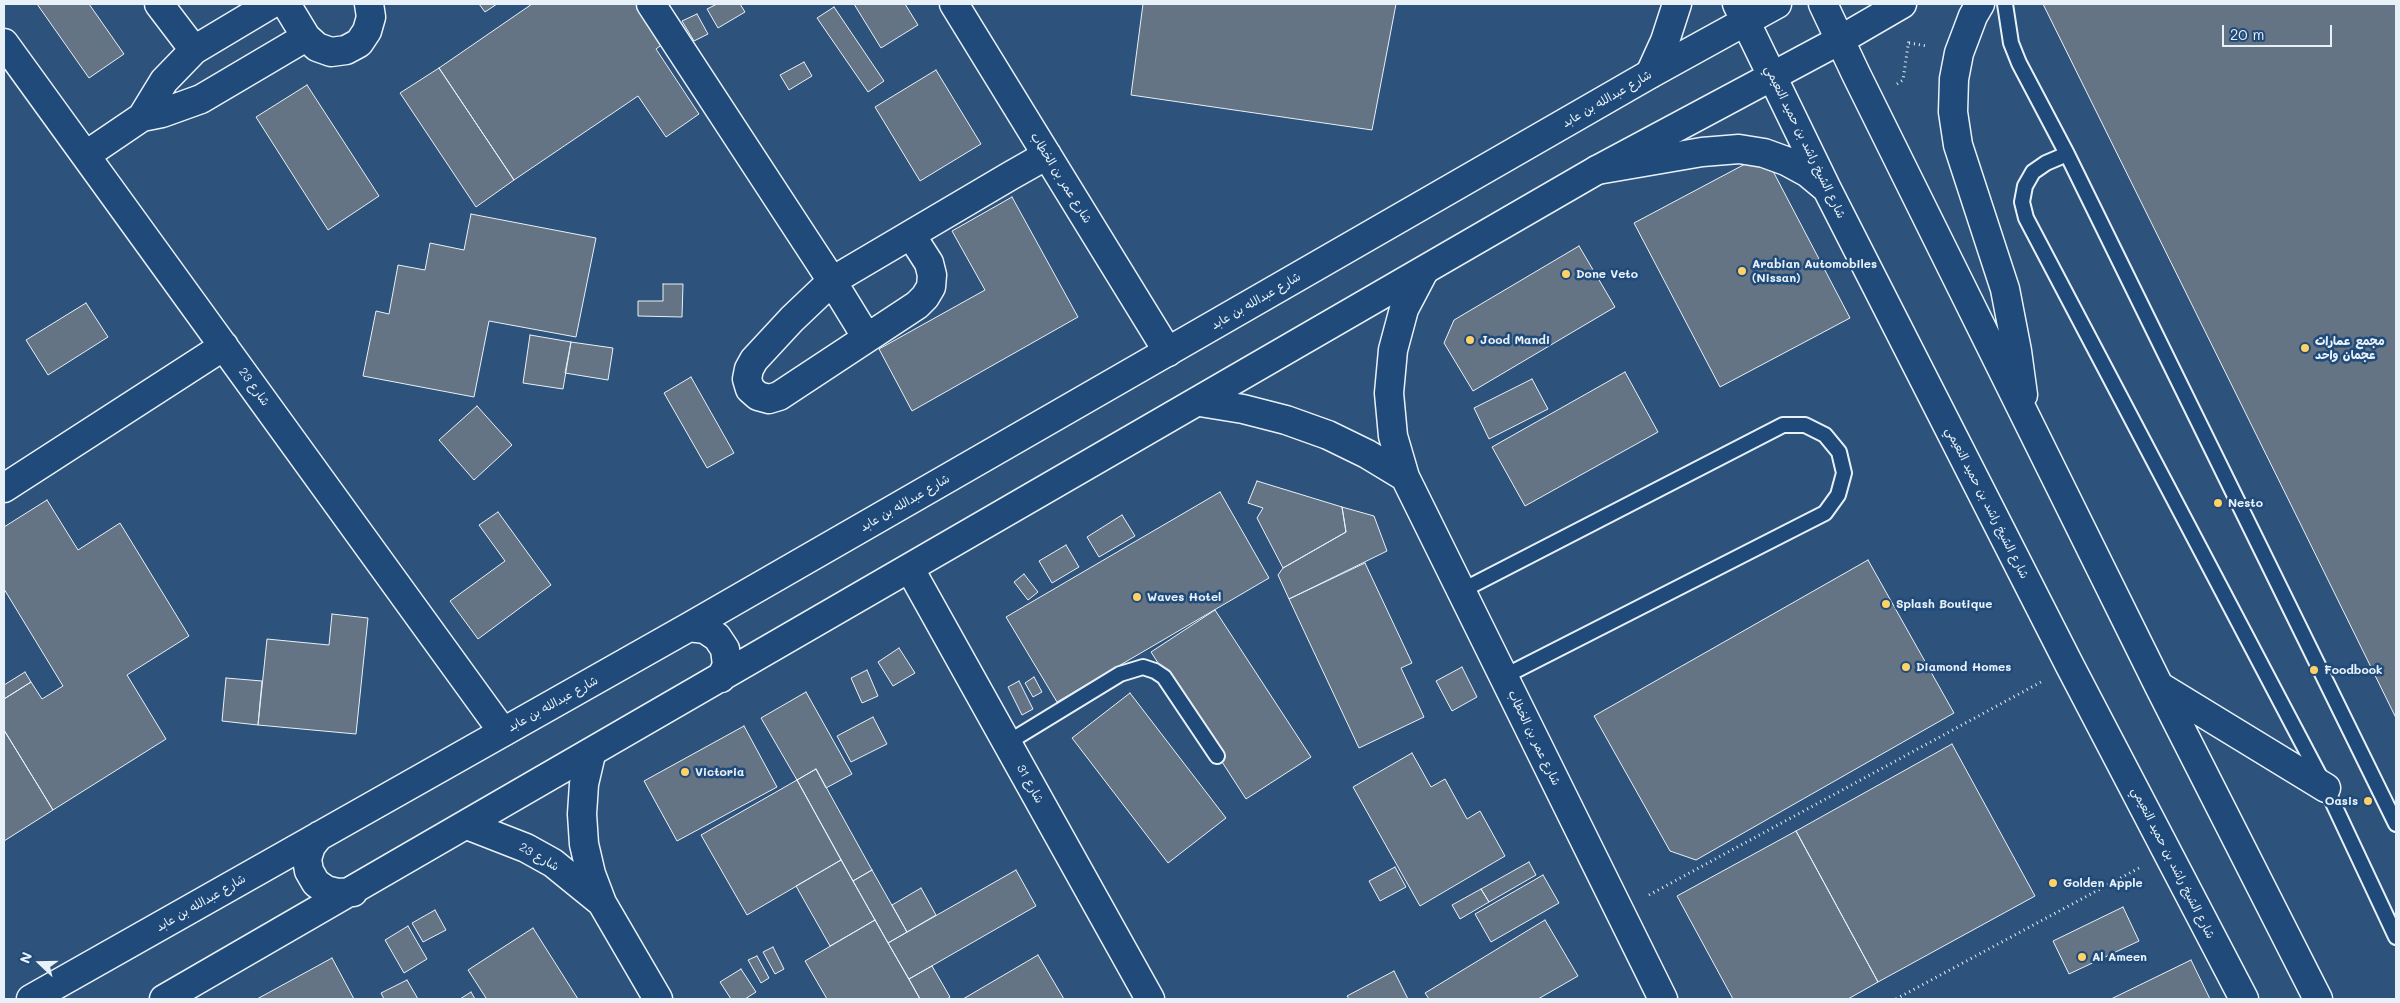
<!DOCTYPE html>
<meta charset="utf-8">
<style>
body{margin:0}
#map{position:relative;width:2400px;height:1003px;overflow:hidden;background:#2d527c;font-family:Mali,sans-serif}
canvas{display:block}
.frame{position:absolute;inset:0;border:5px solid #e8f1f8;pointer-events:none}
.north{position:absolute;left:15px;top:938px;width:50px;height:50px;-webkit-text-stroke:4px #1f4a7a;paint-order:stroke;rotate:291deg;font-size:14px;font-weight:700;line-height:20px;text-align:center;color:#e8f1f8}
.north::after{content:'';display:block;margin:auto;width:18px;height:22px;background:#e8f1f8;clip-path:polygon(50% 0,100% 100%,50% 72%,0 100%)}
.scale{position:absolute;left:2222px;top:25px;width:110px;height:22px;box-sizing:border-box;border:2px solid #e8f1f8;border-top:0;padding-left:6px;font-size:15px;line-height:18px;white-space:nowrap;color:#e8f1f8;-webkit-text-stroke:4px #1f4a7a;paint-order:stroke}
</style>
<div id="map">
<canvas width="2400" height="1003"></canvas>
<div class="frame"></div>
<div class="north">N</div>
<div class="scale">20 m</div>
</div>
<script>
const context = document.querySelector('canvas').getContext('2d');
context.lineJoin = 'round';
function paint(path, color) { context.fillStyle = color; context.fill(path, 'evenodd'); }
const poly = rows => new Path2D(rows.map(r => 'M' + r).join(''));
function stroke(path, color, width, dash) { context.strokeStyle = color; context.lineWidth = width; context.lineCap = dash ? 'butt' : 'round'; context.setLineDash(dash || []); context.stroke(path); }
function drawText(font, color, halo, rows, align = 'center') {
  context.font = font + ' Mali,"Playpen Sans Arabic",sans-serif'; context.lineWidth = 5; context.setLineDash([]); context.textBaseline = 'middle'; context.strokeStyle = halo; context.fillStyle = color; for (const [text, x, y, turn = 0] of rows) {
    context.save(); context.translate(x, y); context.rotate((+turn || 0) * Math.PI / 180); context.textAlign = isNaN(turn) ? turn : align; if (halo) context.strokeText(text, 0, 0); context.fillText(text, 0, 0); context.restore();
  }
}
const building = poly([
 [37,4,89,4,124,54,89,78,37,4],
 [479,4,497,4,485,12,479,4],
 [532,4,646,4,670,39,656,49,699,114,666,137,638,96,514,180,439,68,532,4],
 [717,4,740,4,745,12,718,28,707,9,717,4],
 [854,4,905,4,918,25,881,48,854,4],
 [1143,4,1396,4,1372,130,1131,95,1143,4],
 [2043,4,2396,4,2396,718,2299,521,2043,4],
 [834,7,884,81,868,92,817,18,834,7],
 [697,14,708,34,694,41,682,21,697,14],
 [804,62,812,76,789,90,780,75,804,62],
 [439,68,514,180,476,207,400,93,439,68],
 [936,70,981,144,920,181,875,107,936,70],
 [307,85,379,196,328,230,256,117,307,85],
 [1764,154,1850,318,1720,387,1634,223,1764,154],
 [1012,197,1078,317,912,411,879,349,985,290,952,231,1012,197],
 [471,214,596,238,576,337,489,321,474,397,363,376,376,311,389,314,398,265,425,270,430,243,464,250,471,214],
 [1579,246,1615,307,1473,391,1444,343,1454,320,1579,246],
 [663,284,683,284,682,317,638,316,638,301,663,301,663,284],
 [86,303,108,337,48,375,26,340,86,303],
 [530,335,571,342,563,389,523,383,530,335],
 [571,342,613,348,608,380,565,373,571,342],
 [1625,372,1658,432,1525,506,1492,447,1625,372],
 [691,377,734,453,707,468,664,393,691,377],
 [1532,379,1548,409,1489,439,1474,408,1532,379],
 [477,406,512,445,474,480,439,440,477,406],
 [1257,481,1342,507,1346,532,1283,568,1257,518,1263,508,1248,503,1257,481],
 [1220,492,1269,578,1057,702,1006,617,1220,492],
 [47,500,78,550,120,523,189,636,127,675,166,739,53,810,4,730,4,699,31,682,42,699,63,686,4,589,4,527,47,500],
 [1342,507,1374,516,1387,551,1289,599,1278,575,1283,568,1346,532,1342,507],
 [498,512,551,585,478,639,450,601,505,561,479,525,498,512],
 [1122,515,1135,536,1099,557,1087,537,1122,515],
 [1066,545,1079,567,1052,583,1039,561,1066,545],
 [1868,560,1954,713,1696,860,1670,851,1594,716,1868,560],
 [1365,563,1412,663,1401,668,1424,717,1359,748,1289,599,1365,563],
 [1024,574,1038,592,1028,600,1014,582,1024,574],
 [1215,610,1311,757,1246,799,1151,652,1215,610],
 [332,614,368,618,356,734,258,725,267,639,329,645,332,614],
 [899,648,915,673,893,686,878,662,899,648],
 [1462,667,1477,697,1452,711,1436,681,1462,667],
 [867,670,878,696,862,703,851,678,867,670],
 [25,672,31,682,4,699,4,685,25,672],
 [1034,677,1042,692,1033,697,1025,683,1034,677],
 [226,678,262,681,258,725,222,721,226,678],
 [1019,681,1033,709,1022,715,1008,687,1019,681],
 [806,692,852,774,826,788,816,769,797,780,761,718,806,692],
 [1130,693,1226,818,1168,863,1072,738,1130,693],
 [873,717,887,744,851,762,837,736,873,717],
 [744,726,777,787,677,841,644,781,744,726],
 [4,730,53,810,4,841,4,730],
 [1952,744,2035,896,1878,982,1796,831,1952,744],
 [1412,753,1431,787,1445,779,1467,819,1480,811,1505,856,1420,906,1353,787,1412,753],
 [816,769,872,870,853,881,797,780,816,769],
 [797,780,841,860,747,915,701,835,797,780],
 [1796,831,1878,982,1848,999,1733,999,1677,896,1796,831],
 [841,860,875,920,830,946,796,886,841,860],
 [1529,862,1536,875,1489,902,1481,889,1529,862],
 [1395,867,1406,887,1380,901,1369,881,1395,867],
 [872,870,907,932,888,943,853,881,872,870],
 [1016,870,1036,906,909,979,888,943,1016,870],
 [1543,875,1559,903,1491,942,1475,914,1543,875],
 [921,888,936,915,907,932,892,905,921,888],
 [1481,889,1489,902,1460,919,1452,905,1481,889],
 [2123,907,2139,941,2069,974,2053,941,2123,907],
 [435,910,446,930,423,942,412,923,435,910],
 [875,920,920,999,827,999,805,961,875,920],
 [1545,920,1578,976,1538,999,1429,999,1425,993,1545,920],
 [408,926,427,959,404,973,385,940,408,926],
 [533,928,578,999,484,999,486,998,468,970,533,928],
 [773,947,784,969,775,974,763,952,773,947],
 [1038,955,1064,999,963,999,1038,955],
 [757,956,769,978,761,983,748,960,757,956],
 [332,958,354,999,257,999,332,958],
 [2191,960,2210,999,2111,999,2191,960],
 [932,966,950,997,947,999,920,999,909,979,932,966],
 [741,969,756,992,745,999,731,999,720,982,741,969],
 [1394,971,1408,999,1349,999,1347,996,1394,971],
 [407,980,418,999,384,999,381,993,407,980],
 [471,992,475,999,460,999,471,992]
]);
const path = poly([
 [1909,43,1927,46],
 [1897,84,1903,80,1909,39],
 [1649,895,2041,682],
 [1896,999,2139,868]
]);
const lane = poly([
 [2005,4,2011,43,2019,63,2067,154,2396,824],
 [2067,154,2046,163,2033,172,2025,186,2022,202,2026,218,2326,788,2396,937],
 [1461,591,1783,425,1805,425,1825,435,1839,452,1844,473,1838,495,1825,513,1503,677],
 [1007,743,1120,674,1143,667,1155,671,1164,677,1217,756]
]);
const street = poly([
 [159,4,194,50],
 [286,4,306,37,317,47,331,52,346,50,359,43,367,31,371,17,369,4],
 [651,4,832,281,867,338],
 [954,4,1168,352],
 [4,43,503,732],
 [142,117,164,81,194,50,271,4],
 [86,155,142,117,162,113,201,99,306,37],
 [911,235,929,263,932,275,931,287,925,297,917,305,779,396,769,399,758,396,750,389,747,379,749,369,754,360,792,319,832,281,1010,176,1047,155],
 [1424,271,1404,309,1393,350,1389,393,1393,436,1405,477,1663,999],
 [1200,402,1243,409,1286,420,1328,435,1367,454,1405,477],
 [4,488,224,346],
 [910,569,1150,999],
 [591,754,584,784,582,814,584,844,591,874,602,903,658,999],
 [467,825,526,848,553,863,601,902]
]);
const secondary = poly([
 [689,627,705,629,717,637,725,649,727,665,721,678],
 [319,836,311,846,307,859,309,871,316,883,326,890,338,893,353,892],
 [31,999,689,627,1650,74,1777,4],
 [164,999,1597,170,1840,40,1902,4]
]);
const primary = poly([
 [1737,4,1827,189,2070,666,2244,999],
 [1823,4,1856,74,2159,686,2318,999],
 [1980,4,1973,16,1959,53,1954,79,1953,112,1958,145,2005,289,2017,351,2023,395],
 [1650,74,1665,41,1677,4],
 [1597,170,1702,152,1739,149,1764,153,1786,161,1808,173,1826,188],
 [2159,686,2326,788]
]);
const markers = [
 [1742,271,5,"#ffd166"],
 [1566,274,5,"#ffd166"],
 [1470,340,5,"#ffd166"],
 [2305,348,5,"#ffd166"],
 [2218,503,5,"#ffd166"],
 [1137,597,5,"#ffd166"],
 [1886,604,5,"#ffd166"],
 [1906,667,5,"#ffd166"],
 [2314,670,5,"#ffd166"],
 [685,772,5,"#ffd166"],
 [2368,801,5,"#ffd166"],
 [2053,883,5,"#ffd166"],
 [2082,957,5,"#ffd166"]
];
const streetNames = [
 ["شارع عبدالله بن عابد",1607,99,-30],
 ["شارع الشيخ راشد بن حميد النعيمي",1805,142,64],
 ["شارع عمر بن الخطاب",1061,178,58],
 ["شارع عبدالله بن عابد",1256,301,-30],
 ["شارع 23",254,387,54],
 ["شارع عبدالله بن عابد",905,503,-30],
 ["شارع الشيخ راشد بن حميد النعيمي",1987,503,63],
 ["شارع عبدالله بن عابد",553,704,-29],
 ["شارع عمر بن الخطاب",1534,738,64],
 ["شارع 31",1030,784,61],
 ["شارع 23",539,857,30],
 ["شارع الشيخ راشد بن حميد النعيمي",2173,863,63],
 ["شارع عبدالله بن عابد",201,903,-30]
];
const poiNames = [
 ["Arabian Automobiles",1752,264],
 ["(Nissan)",1752,278],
 ["Done Veto",1576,274],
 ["Jood Mandi",1480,340],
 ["مجمع عمارات",2315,341],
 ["عجمان واحد",2315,355],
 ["Nesto",2228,503],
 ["Waves Hotel",1147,597],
 ["Splash Boutique",1896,604],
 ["Diamond Homes",1916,667],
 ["Foodbook",2324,670],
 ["Victoria",695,772],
 ["Oasis",2358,801,"right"],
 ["Golden Apple",2063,883],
 ["Al Ameen",2092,957]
];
paint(building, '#647484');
stroke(building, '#e8f1f8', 1);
stroke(lane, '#e8f1f8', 18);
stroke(street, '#e8f1f8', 31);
stroke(secondary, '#e8f1f8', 31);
stroke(primary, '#e8f1f8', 31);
stroke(path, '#e8f1f8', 3, [1, 4]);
stroke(lane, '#1f4a7a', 14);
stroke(street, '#1f4a7a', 28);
stroke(secondary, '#1f4a7a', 28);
stroke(primary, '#1f4a7a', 28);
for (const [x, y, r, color] of markers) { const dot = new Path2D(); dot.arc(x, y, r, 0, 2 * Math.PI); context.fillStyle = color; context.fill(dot); stroke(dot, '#1f4a7a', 2); }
drawText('12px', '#e8f1f8', '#1f4a7a', streetNames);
drawText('bold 12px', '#e8f1f8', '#1f4a7a', poiNames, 'left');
</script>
